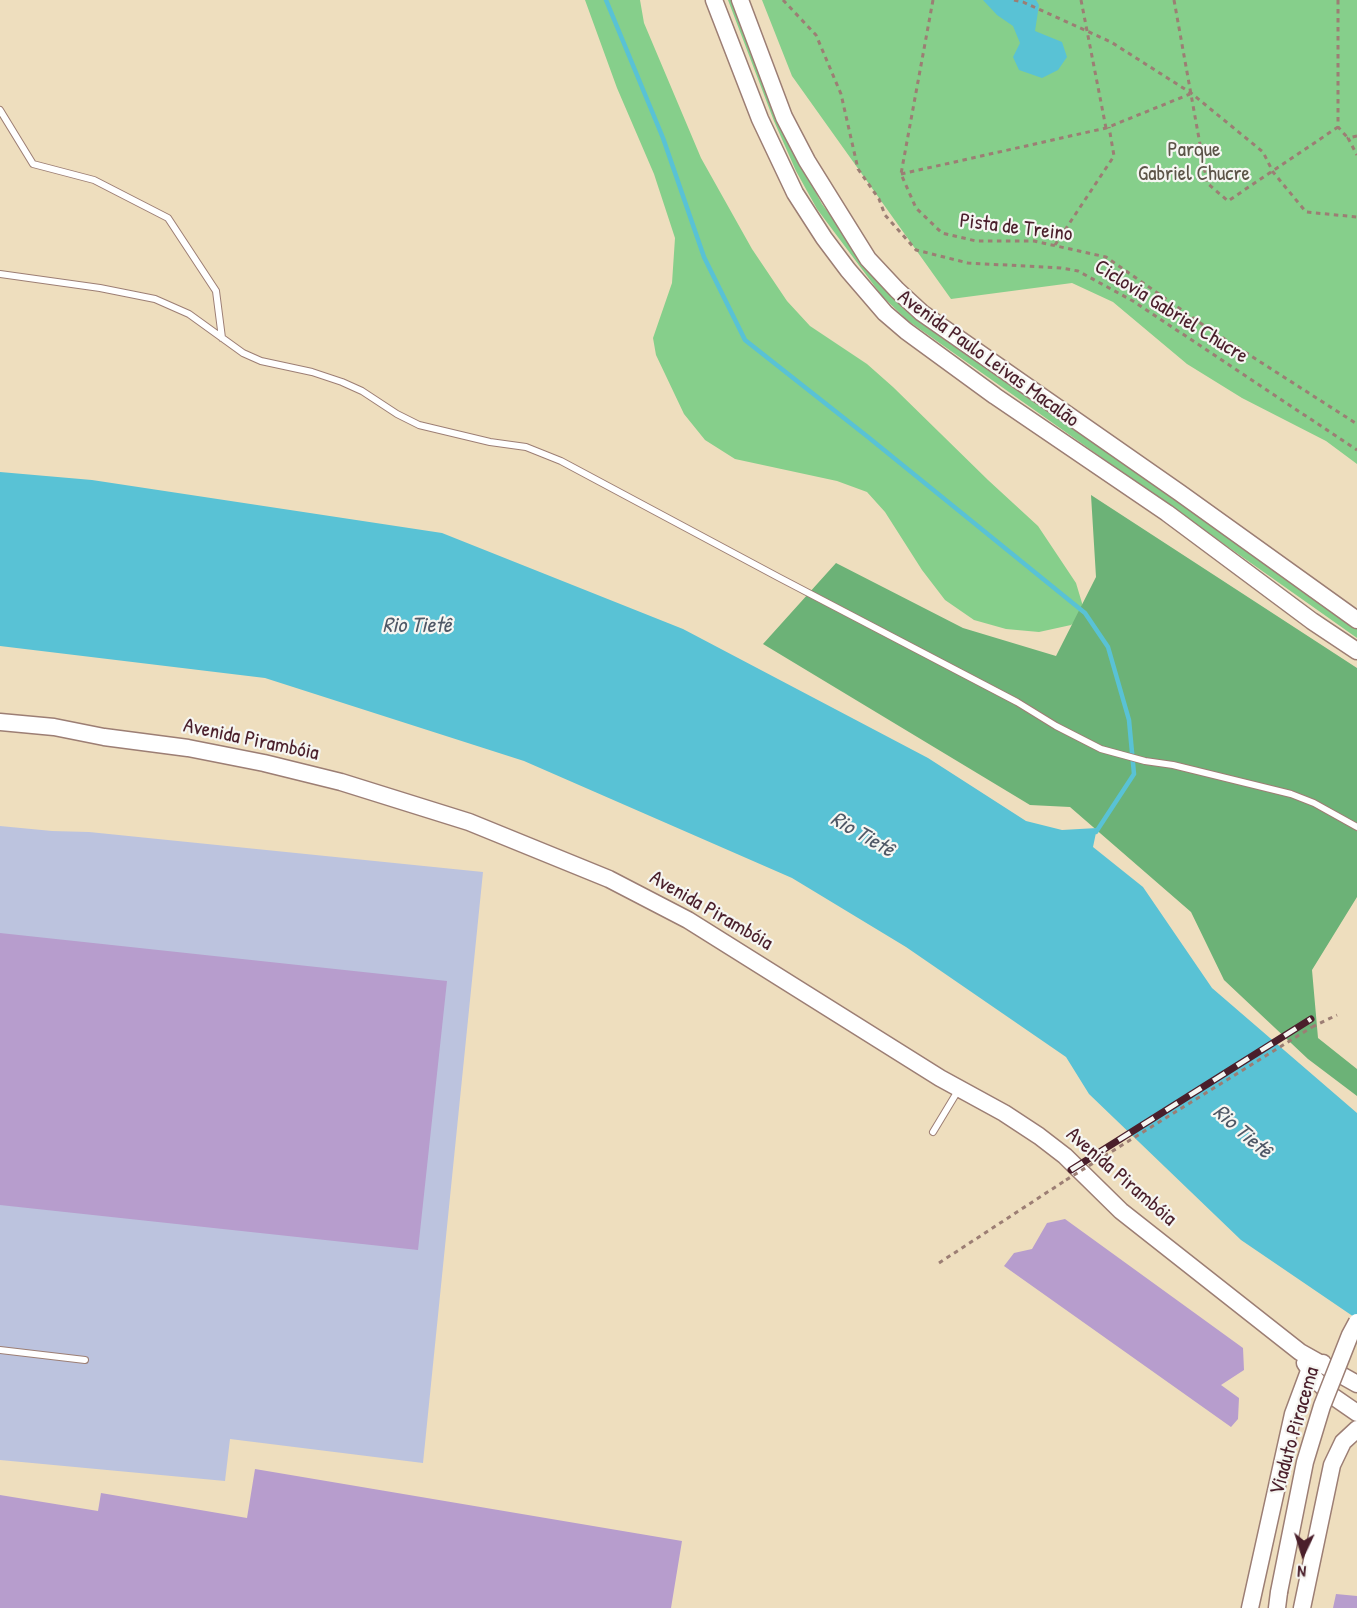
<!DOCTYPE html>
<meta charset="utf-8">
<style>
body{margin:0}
#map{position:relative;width:1357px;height:1608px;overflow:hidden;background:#eedebe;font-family:"Patrick Hand",sans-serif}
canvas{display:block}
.north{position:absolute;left:1273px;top:1524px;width:60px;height:60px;-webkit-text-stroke:4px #f6f6f2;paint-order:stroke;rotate:184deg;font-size:16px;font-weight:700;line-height:24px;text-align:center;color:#4a1f2b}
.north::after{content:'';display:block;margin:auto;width:21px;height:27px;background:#4a1f2b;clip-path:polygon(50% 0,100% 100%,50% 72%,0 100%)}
</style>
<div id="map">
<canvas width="1357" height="1608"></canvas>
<div class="north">N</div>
</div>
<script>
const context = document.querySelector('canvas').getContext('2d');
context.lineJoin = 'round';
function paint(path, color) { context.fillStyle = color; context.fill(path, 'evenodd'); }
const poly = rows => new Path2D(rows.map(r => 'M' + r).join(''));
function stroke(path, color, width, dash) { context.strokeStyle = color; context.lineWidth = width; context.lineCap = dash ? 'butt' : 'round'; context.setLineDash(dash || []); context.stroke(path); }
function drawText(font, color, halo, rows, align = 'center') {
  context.font = font + ' "Patrick Hand",sans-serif'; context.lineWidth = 4.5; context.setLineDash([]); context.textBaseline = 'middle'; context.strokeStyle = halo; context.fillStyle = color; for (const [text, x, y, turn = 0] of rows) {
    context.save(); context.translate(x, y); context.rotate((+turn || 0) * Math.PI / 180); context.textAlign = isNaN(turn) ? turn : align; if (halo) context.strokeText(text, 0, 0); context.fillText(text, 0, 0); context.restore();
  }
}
const industrial = poly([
 [0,826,52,831,89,832,483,872,423,1463,230,1439,225,1481,0,1460]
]);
const green = poly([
 [585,0,640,0,644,23,701,158,752,249,787,301,810,326,867,364,893,387,988,480,1038,526,1076,583,1085,613,1071,625,1039,632,1006,629,974,620,945,600,922,570,885,512,867,492,837,481,735,459,705,440,684,414,656,355,653,338,672,283,675,238,654,174,617,88],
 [728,0,735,0,802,167,822,204,884,288,936,331,1357,629,1357,638,907,320,882,296,817,209,796,171,774,121],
 [762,0,1357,0,1357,464,1326,441,1242,398,1187,364,1113,302,1072,283,951,299,792,76]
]);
const forest = poly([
 [1091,495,1357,668,1357,897,1312,970,1318,1038,1357,1069,1357,1096,1308,1059,1224,980,1191,912,1070,807,1030,805,763,644,836,563,963,628,1056,656,1096,577]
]);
const water = poly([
 [983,0,1036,0,1039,5,1035,31,1062,42,1067,57,1058,70,1042,78,1019,70,1013,57,1020,43,1013,26,997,15],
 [0,472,92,480,442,533,683,629,928,758,1026,821,1062,830,1097,828,1093,847,1143,887,1212,988,1357,1113,1357,1319,1241,1240,1089,1094,1066,1057,906,947,792,878,524,761,265,678,0,646]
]);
const stream = poly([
 [606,0,663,138,704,257,745,340,868,437,1085,613,1108,647,1129,720,1134,774,1096,832]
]);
const building = poly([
 [0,933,447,981,418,1250,0,1205],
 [1065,1219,1243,1348,1244,1370,1221,1385,1239,1398,1238,1419,1231,1427,1004,1266,1014,1253,1032,1249,1047,1223],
 [255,1469,682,1541,671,1608,0,1608,0,1495,98,1511,101,1493,247,1518],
 [1336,1594,1357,1596,1357,1608,1333,1608]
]);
const path = poly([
 [783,0,816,35,841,94,858,169,879,199,885,215,916,250,968,263,1061,268,1078,271,1133,301,1357,450],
 [933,0,901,174,916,208,942,233,976,241,1034,241,1106,257,1209,329,1357,424],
 [1014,0,1023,2,1111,42,1191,93,1263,152,1273,172,1306,212,1357,217],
 [1081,0,1106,128],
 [1174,0,1207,183,1228,201,1338,127],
 [1338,0,1338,127,1348,138],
 [1357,136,1348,138,1357,155],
 [901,174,1106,128,1190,94],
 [1055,245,1114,156,1109,127],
 [1312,1027,1337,1015],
 [939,1263,1066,1180]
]);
const service = poly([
 [0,110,33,164,94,180,168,218,216,291,222,338],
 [0,274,100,288,155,299,189,314,243,353,261,361,312,372,342,382,362,391,397,414,419,425,490,442,526,447,561,461,778,577,1017,702,1056,726,1101,749,1145,761,1173,765,1291,794,1314,803,1357,827],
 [933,1132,959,1089],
 [0,1350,85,1360]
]);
const secondary = poly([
 [714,0,760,119,795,193,824,238,848,270,885,313,906,331,995,396,1167,513,1312,621,1357,651],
 [740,0,784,117,807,161,868,259,897,290,922,313,1180,493,1357,620],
 [0,722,54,727,104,737,188,748,264,763,341,782,469,822,609,879,688,920,940,1078,1004,1113,1039,1136,1065,1156,1121,1211,1300,1352,1357,1384],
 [1305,1363,1316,1380,1331,1395,1357,1413],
 [1250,1608,1293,1414,1309,1371,1313,1367,1323,1363],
 [1277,1608,1279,1592],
 [1302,1608,1332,1465,1343,1442,1357,1429]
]);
const rail = poly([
 [1071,1170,1311,1019]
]);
const pathBridge = poly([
 [1066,1180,1312,1027]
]);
const secondaryBridge = poly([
 [1279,1592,1305,1462,1322,1406,1350,1335,1357,1322]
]);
const parkNames = [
 ["Parque",1194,150],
 ["Gabriel Chucre",1194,174]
];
const streetNames = [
 ["Pista de Treino",1016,228,7],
 ["Ciclovia Gabriel Chucre",1171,312,32],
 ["Avenida Paulo Leivas Macalão",988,359,36],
 ["Avenida Pirambóia",251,740,12],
 ["Avenida Pirambóia",711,911,30],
 ["Avenida Pirambóia",1121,1177,41],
 ["Viaduto Piracema",1295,1431,-74]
];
const waterNames = [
 ["Rio Tietê",417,626],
 ["Rio Tietê",862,835,30],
 ["Rio Tietê",1242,1132,41]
];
paint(industrial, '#bcc3de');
paint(green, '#86cf8b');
paint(forest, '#6cb277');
paint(water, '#59c2d5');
stroke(stream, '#59c2d5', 4.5);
paint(building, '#b79dcd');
stroke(service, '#9c7e74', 8);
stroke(secondary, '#9c7e74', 19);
stroke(path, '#9c7e74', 3, [4.5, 4.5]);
stroke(service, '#fff', 6);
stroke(secondary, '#fff', 16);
stroke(rail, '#4a1f2b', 7);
stroke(rail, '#f6f6f2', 4.5, [14]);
stroke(secondaryBridge, '#9c7e74', 19, []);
stroke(pathBridge, '#9c7e74', 3, [4.5, 4.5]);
stroke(secondaryBridge, '#fff', 16);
drawText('21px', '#5c5448', '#f6f6f2', parkNames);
drawText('21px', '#4a1f2b', '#f6f6f2', streetNames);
drawText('italic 22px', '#4f5866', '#f6f6f2', waterNames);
</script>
